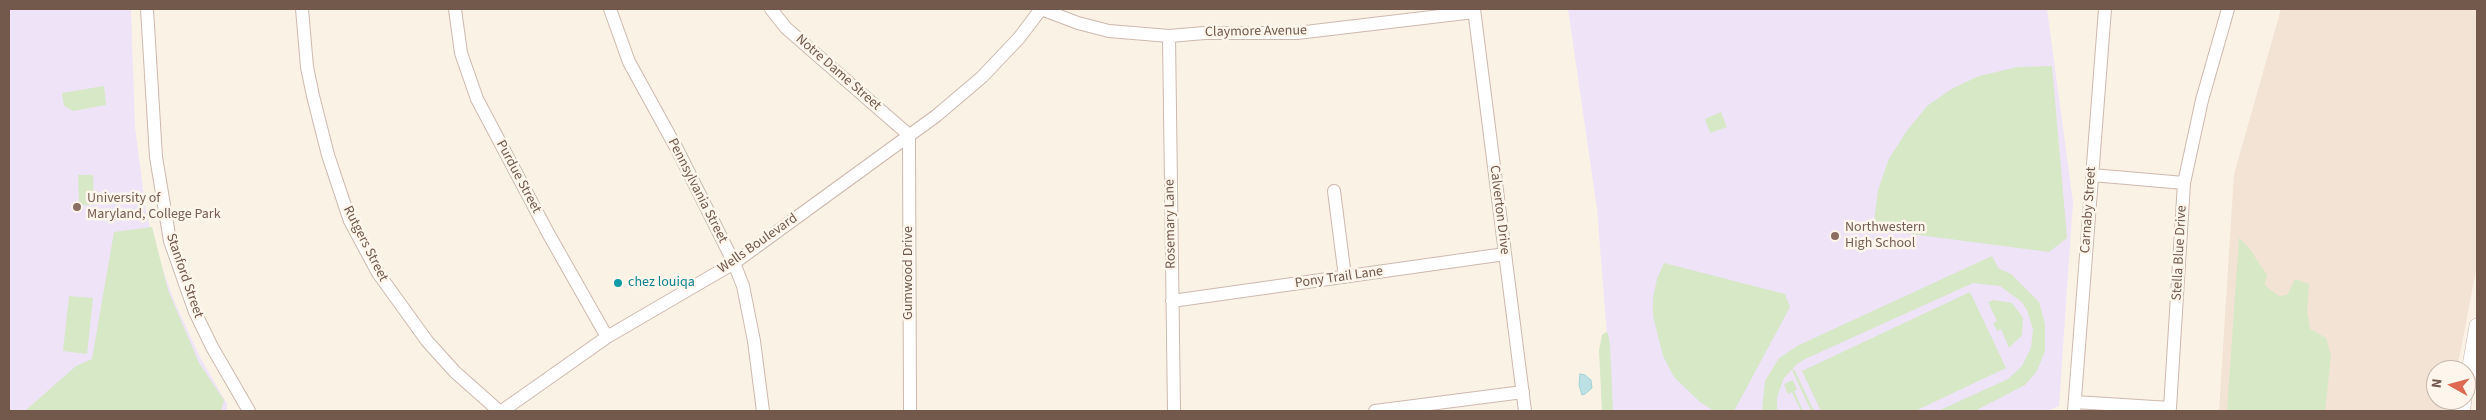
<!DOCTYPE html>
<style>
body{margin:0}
#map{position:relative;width:2486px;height:420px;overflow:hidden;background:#fbf2e6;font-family:"Source Sans 3",sans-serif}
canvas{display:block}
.frame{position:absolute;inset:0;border:10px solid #73584c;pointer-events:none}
.north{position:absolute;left:2426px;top:360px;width:50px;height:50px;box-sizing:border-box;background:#fef6ec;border:1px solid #c6b7ac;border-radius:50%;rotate:277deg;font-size:14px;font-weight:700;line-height:20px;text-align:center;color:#73584c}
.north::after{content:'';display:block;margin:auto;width:18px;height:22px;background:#df6852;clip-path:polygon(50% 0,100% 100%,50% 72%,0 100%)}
</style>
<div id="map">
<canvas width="2486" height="420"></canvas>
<div class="frame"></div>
<div class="north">N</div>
</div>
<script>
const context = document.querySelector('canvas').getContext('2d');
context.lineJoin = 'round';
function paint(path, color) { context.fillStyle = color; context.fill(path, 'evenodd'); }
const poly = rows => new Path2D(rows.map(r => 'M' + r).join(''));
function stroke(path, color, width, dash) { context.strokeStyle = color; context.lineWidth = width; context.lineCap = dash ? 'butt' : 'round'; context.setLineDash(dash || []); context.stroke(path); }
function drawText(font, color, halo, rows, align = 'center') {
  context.font = font + ' "Source Sans 3",sans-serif'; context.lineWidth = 5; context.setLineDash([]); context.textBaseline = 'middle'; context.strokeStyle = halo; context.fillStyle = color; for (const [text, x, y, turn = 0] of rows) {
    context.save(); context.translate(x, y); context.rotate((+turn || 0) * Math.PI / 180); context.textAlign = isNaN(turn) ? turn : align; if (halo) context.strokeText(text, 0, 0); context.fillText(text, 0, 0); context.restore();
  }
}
const residential = poly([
 [2281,9,2477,9,2477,265,2457,370,2436,370,2436,400,2452,400,2450,411,2219,411,2234,174]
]);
const education = poly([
 [9,9,131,9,135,127,146,212,158,257,175,303,200,357,227,404,227,411,9,411],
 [1568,9,2047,9,2073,202,2059,406,2047,411,1613,411,1597,209]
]);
const green = poly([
 [2052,66,2067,238,2049,252,1873,229,1878,190,1889,159,1906,132,1927,106,1953,88,1979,76,2018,67],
 [104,86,106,105,73,111,64,106,62,93],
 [1721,112,1727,127,1710,133,1705,119],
 [78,175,93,175,94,205,79,205],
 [152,227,168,290,199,363,224,400,221,411,25,411,76,366,92,359,114,232],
 [2239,238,2249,248,2267,275,2265,284,2268,288,2279,296,2287,295,2295,279,2309,284,2307,311,2310,329,2326,338,2331,356,2325,411,2227,411],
 [1992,256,1998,268,2011,274,2039,302,2045,324,2045,351,2037,371,2025,385,1975,411,1938,411,2008,379,2022,366,2031,348,2033,329,2027,310,2022,302,2000,286,1973,283,1805,359,1797,364,1784,378,1777,397,1777,411,1762,411,1765,381,1779,358,1799,345],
 [1664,263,1785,294,1790,307,1734,411,1714,411,1700,402,1674,377,1663,356,1653,316,1653,298,1657,279],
 [1970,292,2006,368,1915,411,1821,411,1802,371],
 [69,296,93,298,87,354,63,351],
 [1994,300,2012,303,2023,318,2022,335,2009,348,2001,329,1997,331,1993,323,1997,321,1988,302],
 [1606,332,1608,333,1610,345,1613,411,1602,411,1599,350,1602,335],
 [1794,369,1814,411,1811,411,1792,370],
 [1793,380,1797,390,1794,391,1803,411,1801,411,1792,392,1788,394,1784,384]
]);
const water = poly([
 [1580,374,1585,375,1591,380,1592,388,1585,394,1582,395,1579,385,1580,374]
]);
const minor = poly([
 [147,9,156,157,170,241,195,312,212,347,249,411],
 [302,9,307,67,313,96,328,155,350,221,378,273,427,341,455,372,499,411],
 [455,9,461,53,477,99,548,233,607,337],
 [610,9,629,62,678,151,734,263,743,286,754,341,763,411],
 [771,9,786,28,909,135],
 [1041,9,1078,23,1109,31,1169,36,1205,33,1297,33,1474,12],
 [1474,9,1525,411],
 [1169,36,1174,411],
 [909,135,910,411],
 [2092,175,2184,183],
 [1334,191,1345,277],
 [1172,301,1505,254],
 [2075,402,2170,408,2184,183,2202,100,2228,9],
 [502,411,607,337,734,263,936,116,982,77,1019,38,1041,9],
 [1375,411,1523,392],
 [2074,411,2105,9]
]);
const tertiary = poly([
 [2466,389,2477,326],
 [2462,411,2464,400]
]);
const markers = [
 [77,207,5,"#8d6e63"],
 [1835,236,5,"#8d6e63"],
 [618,283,5,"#0f9aa8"]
];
const streetNames = [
 ["Claymore Avenue",1256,32,-1],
 ["Notre Dame Street",838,73,41],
 ["Purdue Street",518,177,62],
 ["Pennsylvania Street",697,191,63],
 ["Calverton Drive",1499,210,83],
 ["Carnaby Street",2089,210,-86],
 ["Rosemary Lane",1171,224,-91],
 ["Rutgers Street",365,244,63],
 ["Wells Boulevard",758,244,-35],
 ["Stella Blue Drive",2180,253,-87],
 ["Gumwood Drive",909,273,-90],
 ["Stanford Street",184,276,71],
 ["Pony Trail Lane",1339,278,-8]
];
const educationNames = [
 ["University of",87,199],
 ["Maryland, College Park",87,215],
 ["Northwestern",1845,228],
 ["High School",1845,244]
];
const cultureNames = [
 ["chez louiqa",628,283]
];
paint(residential, '#f2e3d5');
paint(education, '#efe3f8');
paint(green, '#d6e8c5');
paint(water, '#bce1e4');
stroke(water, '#a2d1d5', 1);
stroke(minor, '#cdb9ad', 14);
stroke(tertiary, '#cdb9ad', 16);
stroke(minor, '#fff', 12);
stroke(tertiary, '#fff', 15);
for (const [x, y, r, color] of markers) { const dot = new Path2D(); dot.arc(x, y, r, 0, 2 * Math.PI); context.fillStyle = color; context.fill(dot); stroke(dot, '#fef6ec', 2); }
drawText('14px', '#73584c', '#fef6ec', streetNames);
drawText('14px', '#785e54', '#fef6ec', educationNames, 'left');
drawText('14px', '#0d838f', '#fef6ec', cultureNames, 'left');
</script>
